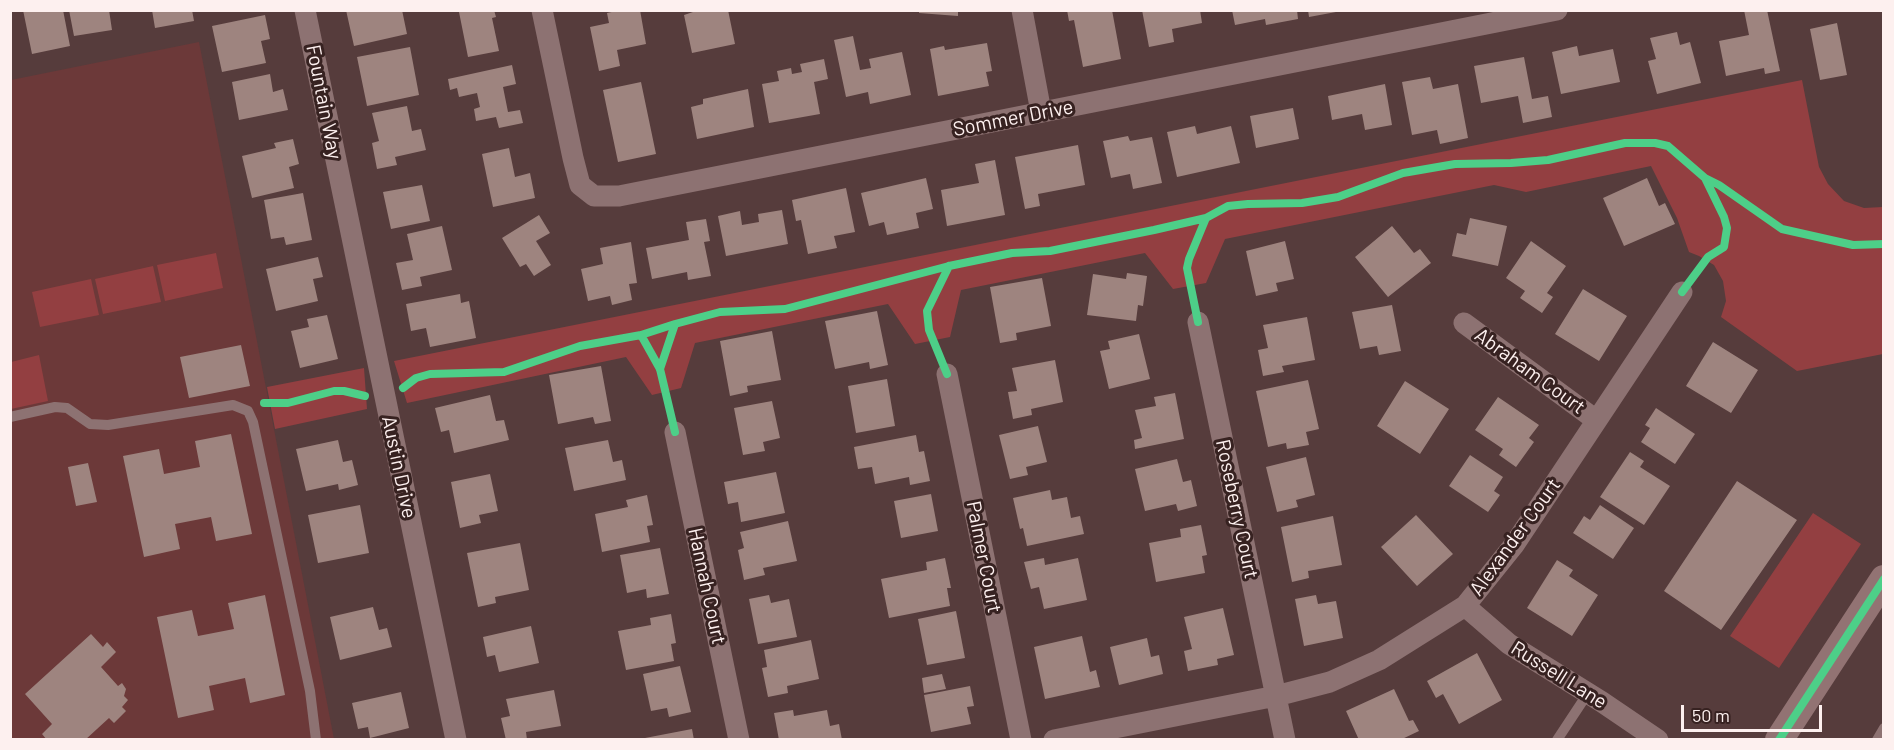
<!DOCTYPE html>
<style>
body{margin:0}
#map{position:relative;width:1894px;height:750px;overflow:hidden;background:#563c3c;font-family:Barlow,sans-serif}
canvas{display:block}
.frame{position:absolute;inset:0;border:12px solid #fdf0ef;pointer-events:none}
.scale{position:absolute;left:1681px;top:705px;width:141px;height:27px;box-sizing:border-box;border:3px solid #fdf0ef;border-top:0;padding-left:8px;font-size:18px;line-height:21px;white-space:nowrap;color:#fdf0ef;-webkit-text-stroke:4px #372221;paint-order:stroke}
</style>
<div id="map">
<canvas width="1894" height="750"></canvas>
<div class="frame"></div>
<div class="scale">50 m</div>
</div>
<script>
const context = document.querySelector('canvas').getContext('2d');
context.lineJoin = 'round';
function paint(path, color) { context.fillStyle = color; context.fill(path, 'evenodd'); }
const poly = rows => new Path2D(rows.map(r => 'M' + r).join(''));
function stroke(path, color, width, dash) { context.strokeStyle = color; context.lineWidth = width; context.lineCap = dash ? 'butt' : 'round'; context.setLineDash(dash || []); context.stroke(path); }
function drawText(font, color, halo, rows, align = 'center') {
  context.font = font + ' Barlow,sans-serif'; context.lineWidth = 6; context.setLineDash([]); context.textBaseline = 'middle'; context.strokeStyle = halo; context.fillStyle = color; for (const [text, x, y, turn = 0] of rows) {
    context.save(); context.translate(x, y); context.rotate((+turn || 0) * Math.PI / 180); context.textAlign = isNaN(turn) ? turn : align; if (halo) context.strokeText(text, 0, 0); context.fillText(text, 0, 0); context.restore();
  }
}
const built = poly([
 [199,42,334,739,11,740,11,80]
]);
const green = poly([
 [1802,80,1819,167,1828,184,1844,201,1864,208,1883,207,1883,354,1797,371,1721,317,1726,301,1723,281,1714,265,1699,256,1689,252,1677,218,1651,166,1526,192,1494,185,1225,239,1206,283,1173,289,1145,253,961,290,950,337,915,344,888,304,695,343,681,388,652,395,626,357,407,403,394,361],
 [216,253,223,288,165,301,157,265],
 [153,266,161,302,103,314,95,279],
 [91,279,99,315,40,327,32,292],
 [39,355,48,401,11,409,11,362],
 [364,368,367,409,275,429,267,387],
 [1813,513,1861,544,1779,668,1730,636]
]);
const building = poly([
 [23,10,63,10,70,46,32,54],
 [69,10,109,10,112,30,74,36],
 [152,10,192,10,194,21,155,28],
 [346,10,402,10,407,34,354,46],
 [467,10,494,10,496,17,492,18,499,51,468,57,459,12],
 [621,10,640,10,646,44,617,50,620,66,599,71,590,27,609,23,607,13],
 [699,10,728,10,735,44,692,53,684,15],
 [919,10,958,10,958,16,919,13],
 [1067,10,1112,10,1121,59,1083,67,1074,20,1069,21],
 [1142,10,1200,10,1202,23,1172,29,1174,42,1149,47],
 [1232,10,1297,10,1298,19,1266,25,1265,19,1235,25],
 [1308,10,1336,10,1336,12,1309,17],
 [1744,10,1767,10,1780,71,1765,74,1764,68,1726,76,1719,41,1749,35],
 [265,15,270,39,261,41,266,63,222,72,212,26],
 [1837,23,1847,75,1820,80,1810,29],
 [1677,32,1680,45,1690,42,1701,83,1657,94,1648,61,1656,59,1650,38],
 [853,36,860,70,871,68,869,59,902,52,911,95,870,104,868,92,846,97,834,40],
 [987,43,992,71,986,72,989,86,938,96,930,49,944,46,945,50],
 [1577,46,1579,56,1613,49,1620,82,1561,94,1552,52],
 [410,47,419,95,367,106,357,57],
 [1524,57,1532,99,1548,96,1552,117,1523,123,1518,96,1481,103,1474,66],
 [824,59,828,79,814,82,820,114,769,123,762,84,779,81,777,71,791,68,792,74,802,72,800,64],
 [512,65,516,84,503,87,508,112,520,110,523,123,499,128,496,117,476,121,474,109,480,107,477,93,459,97,457,88,450,90,448,79],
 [270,74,273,92,283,89,288,110,239,120,232,82],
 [1430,77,1433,89,1458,84,1468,138,1440,144,1437,130,1412,135,1402,82],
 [641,82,656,154,618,162,603,90],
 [1385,84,1392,125,1365,130,1362,114,1332,120,1328,96],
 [748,89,754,127,697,139,691,107,703,104,703,99],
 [407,106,412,131,421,129,426,150,395,157,397,165,377,169,372,143,379,141,372,113],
 [1293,108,1299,139,1256,148,1250,116],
 [1195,126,1197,134,1231,126,1240,163,1177,177,1167,132],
 [1128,136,1130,141,1152,137,1162,183,1133,189,1130,174,1111,178,1103,141],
 [293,139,299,164,289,167,294,188,252,198,242,156,276,148,274,143],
 [1078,145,1085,185,1038,194,1040,206,1025,209,1015,157],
 [509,148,515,177,530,173,535,198,493,207,482,154],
 [995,160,1005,215,947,226,941,190,979,183,975,164],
 [926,178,933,209,916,213,919,228,887,235,884,222,869,226,861,193],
 [1647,178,1659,206,1665,203,1675,224,1624,246,1603,198],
 [422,185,430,221,391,229,383,192],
 [846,188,855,232,834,236,837,248,808,254,801,220,796,221,792,200],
 [303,193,312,240,286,245,284,237,271,239,264,200],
 [782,210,788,244,726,256,718,216,740,211,742,225,759,222,758,214],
 [539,215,550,233,536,241,551,265,534,276,526,264,520,267,502,238],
 [1470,218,1507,226,1498,266,1452,256,1457,233,1466,235],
 [706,219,710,241,704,242,711,276,688,280,687,272,652,279,646,248,689,240,686,222],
 [442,226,452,270,420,277,422,286,402,290,396,263,413,260,407,234],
 [1392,226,1414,253,1420,249,1431,263,1388,297,1355,257],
 [1285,241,1294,279,1276,283,1278,291,1256,296,1246,251],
 [1531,241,1566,266,1547,293,1553,297,1542,313,1520,298,1525,291,1506,278],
 [631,242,637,283,629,284,632,300,612,305,610,296,588,301,581,269,603,264,600,248],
 [318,257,323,277,313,279,318,301,276,311,266,269],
 [1127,273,1147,276,1143,306,1138,305,1136,321,1087,315,1093,274,1126,279],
 [1042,278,1051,326,1016,333,1017,340,1000,343,990,287],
 [1583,289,1627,316,1599,361,1555,334],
 [460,294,461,303,469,301,476,338,430,347,426,328,411,331,406,304],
 [1392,305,1401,351,1379,355,1377,346,1360,349,1352,312],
 [877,311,888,365,870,369,869,362,835,369,825,321],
 [327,315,338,359,300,368,291,331,309,327,307,319],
 [1307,317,1315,360,1282,366,1284,372,1263,376,1258,350,1268,348,1263,325],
 [772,331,781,380,747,386,748,392,730,396,720,341],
 [1139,334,1150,379,1109,389,1100,351,1110,349,1108,341],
 [1713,342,1758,370,1731,413,1686,386],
 [241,345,250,386,189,398,180,357],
 [1055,360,1063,402,1031,409,1032,415,1013,419,1008,392,1017,391,1012,368],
 [601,366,611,421,595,424,593,417,558,424,549,375],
 [887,379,895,426,856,433,848,386],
 [1308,380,1319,429,1306,432,1309,445,1287,449,1286,443,1268,447,1256,391],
 [1405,381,1449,409,1420,454,1377,426],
 [1175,393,1184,439,1135,449,1134,440,1142,438,1135,410,1156,406,1154,397],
 [490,395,496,421,504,420,509,440,454,453,449,430,441,432,435,408],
 [1498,397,1539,425,1529,438,1534,442,1516,467,1499,455,1503,449,1475,430],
 [772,401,780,438,763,442,765,451,743,455,734,408],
 [1656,408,1695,434,1675,464,1641,442,1650,428,1645,425],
 [1038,426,1047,462,1026,467,1028,475,1010,479,999,435],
 [231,434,252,534,216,541,211,517,175,524,180,549,144,557,123,456,159,449,164,474,200,467,195,441],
 [916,435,919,452,924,451,930,481,910,485,909,477,875,484,872,467,858,469,854,447],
 [338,440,343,462,352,460,358,485,339,490,338,484,306,491,296,449],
 [608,440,613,462,622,460,626,480,574,491,565,448],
 [1630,452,1644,461,1640,467,1670,486,1644,525,1600,497],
 [1470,455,1503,477,1494,491,1500,495,1488,512,1449,486],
 [1306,457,1315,495,1296,500,1298,507,1277,512,1266,467],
 [1177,459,1183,482,1191,480,1197,506,1178,511,1176,504,1145,511,1135,469],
 [88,463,97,502,76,506,68,467],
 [776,472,785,513,741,522,738,502,728,504,724,482],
 [490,474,498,511,479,515,481,523,460,528,451,482],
 [1737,481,1797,520,1721,630,1664,591],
 [1050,490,1052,500,1067,497,1071,518,1080,516,1084,534,1027,546,1023,528,1020,529,1013,498],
 [931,494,938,531,901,538,894,501],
 [647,495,653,525,647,526,650,542,602,552,595,514,628,507,626,500],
 [360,505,369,553,318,563,308,515],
 [1600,505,1634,528,1613,559,1573,533,1584,516,1590,520],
 [1416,515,1453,554,1417,586,1381,547],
 [1333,516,1342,565,1308,571,1309,578,1292,582,1281,527],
 [788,521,797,561,763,568,765,575,744,580,738,550,744,548,740,532],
 [1201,525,1207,555,1202,556,1205,573,1156,582,1149,543,1181,537,1180,529],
 [520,543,529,590,495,597,496,603,478,607,467,553],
 [660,548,669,594,647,598,646,589,627,593,620,555],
 [945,558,951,588,947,588,950,606,889,618,881,579,927,570,926,562],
 [1044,558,1045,565,1078,558,1087,600,1044,609,1039,587,1031,589,1024,562],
 [1557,560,1573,570,1569,576,1598,595,1572,636,1527,608],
 [265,595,285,695,250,703,245,678,209,686,214,710,178,718,157,617,192,610,198,636,234,629,228,603],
 [769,595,771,603,789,599,797,637,758,644,749,599],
 [1316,595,1318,604,1336,601,1343,638,1304,646,1295,599],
 [373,607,379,630,387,628,392,647,340,660,330,617],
 [1223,608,1234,655,1217,659,1218,665,1188,671,1184,651,1192,649,1184,617],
 [956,611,965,658,927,665,918,619],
 [671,614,676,643,671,644,674,661,626,670,618,631,651,625,650,618],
 [531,626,539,663,499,672,495,655,487,657,483,637],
 [91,634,103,647,107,642,116,652,101,667,118,686,122,683,126,689,124,696,128,700,122,707,126,711,114,723,109,718,85,740,47,740,42,734,52,724,25,694],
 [1082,636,1090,672,1096,670,1100,687,1045,699,1034,647],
 [1147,638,1151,657,1159,655,1163,674,1119,685,1110,647],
 [811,640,819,679,787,686,788,693,768,697,762,668,767,667,764,650],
 [1477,653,1502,700,1459,724,1443,694,1436,698,1427,681],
 [680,666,691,712,669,717,667,708,651,711,643,674],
 [942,674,946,689,924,693,922,678],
 [970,686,974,706,967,707,971,724,931,732,924,695],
 [1394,689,1409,721,1413,720,1419,731,1400,740,1359,740,1346,711],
 [554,690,561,726,526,732,527,740,506,740,501,718,510,716,506,699],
 [401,692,409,728,370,738,368,727,358,729,352,703],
 [793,710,794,716,827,710,830,726,839,724,842,740,779,740,774,713],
 [692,729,694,740,645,740,645,738]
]);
const lane = poly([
 [10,417,55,407,67,408,90,424,108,425,233,405,248,411,253,422,310,691,316,740],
 [1557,740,1588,693],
 [1877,740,1884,728]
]);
const street = poly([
 [305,10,456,740],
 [542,10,573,158,580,185,594,196,619,196,1557,10],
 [1022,10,1041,112],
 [1198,322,1285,740],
 [1464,323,1596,420],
 [947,374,1021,740],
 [675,432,739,740],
 [1465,606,1509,644,1602,702,1658,740],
 [1054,740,1276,696,1330,682,1379,660,1465,606,1514,545,1682,292]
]);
const secondary = poly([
 [1779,740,1884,579]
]);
const cycleway = poly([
 [1705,178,1719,185,1782,229,1853,245,1884,244],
 [1198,322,1187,268,1189,259,1206,218],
 [641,335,660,369,675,432],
 [660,369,675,324,720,312,785,309,949,266,1012,253,1050,251,1154,230,1206,218,1228,206,1248,204,1302,203,1338,197,1403,173,1455,164,1511,163,1548,160,1625,143,1655,143,1668,146,1705,178,1724,217,1727,228,1724,247,1708,257,1682,292],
 [947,374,929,330,927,311,949,266],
 [403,388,416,378,430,374,504,372,580,346,641,335,675,324],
 [264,403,288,403,334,391,344,391,365,396],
 [1779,740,1884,579]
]);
const streetNames = [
 ["Fountain Way",324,102,79],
 ["Sommer Drive",1013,118,-11],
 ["Abraham Court",1530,371,36],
 ["Austin Drive",399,467,78],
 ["Roseberry Court",1237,509,78],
 ["Alexander Court",1515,537,-54],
 ["Palmer Court",984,557,79],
 ["Hannah Court",707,586,78],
 ["Russell Lane",1559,675,32]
];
paint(built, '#6c3939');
paint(green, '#933f41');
paint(building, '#9e847f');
stroke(lane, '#8d7272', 10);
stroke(street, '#8d7272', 21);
stroke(secondary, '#927373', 28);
stroke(cycleway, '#4dcf88', 8);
drawText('20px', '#fdf0ef', '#372221', streetNames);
</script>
